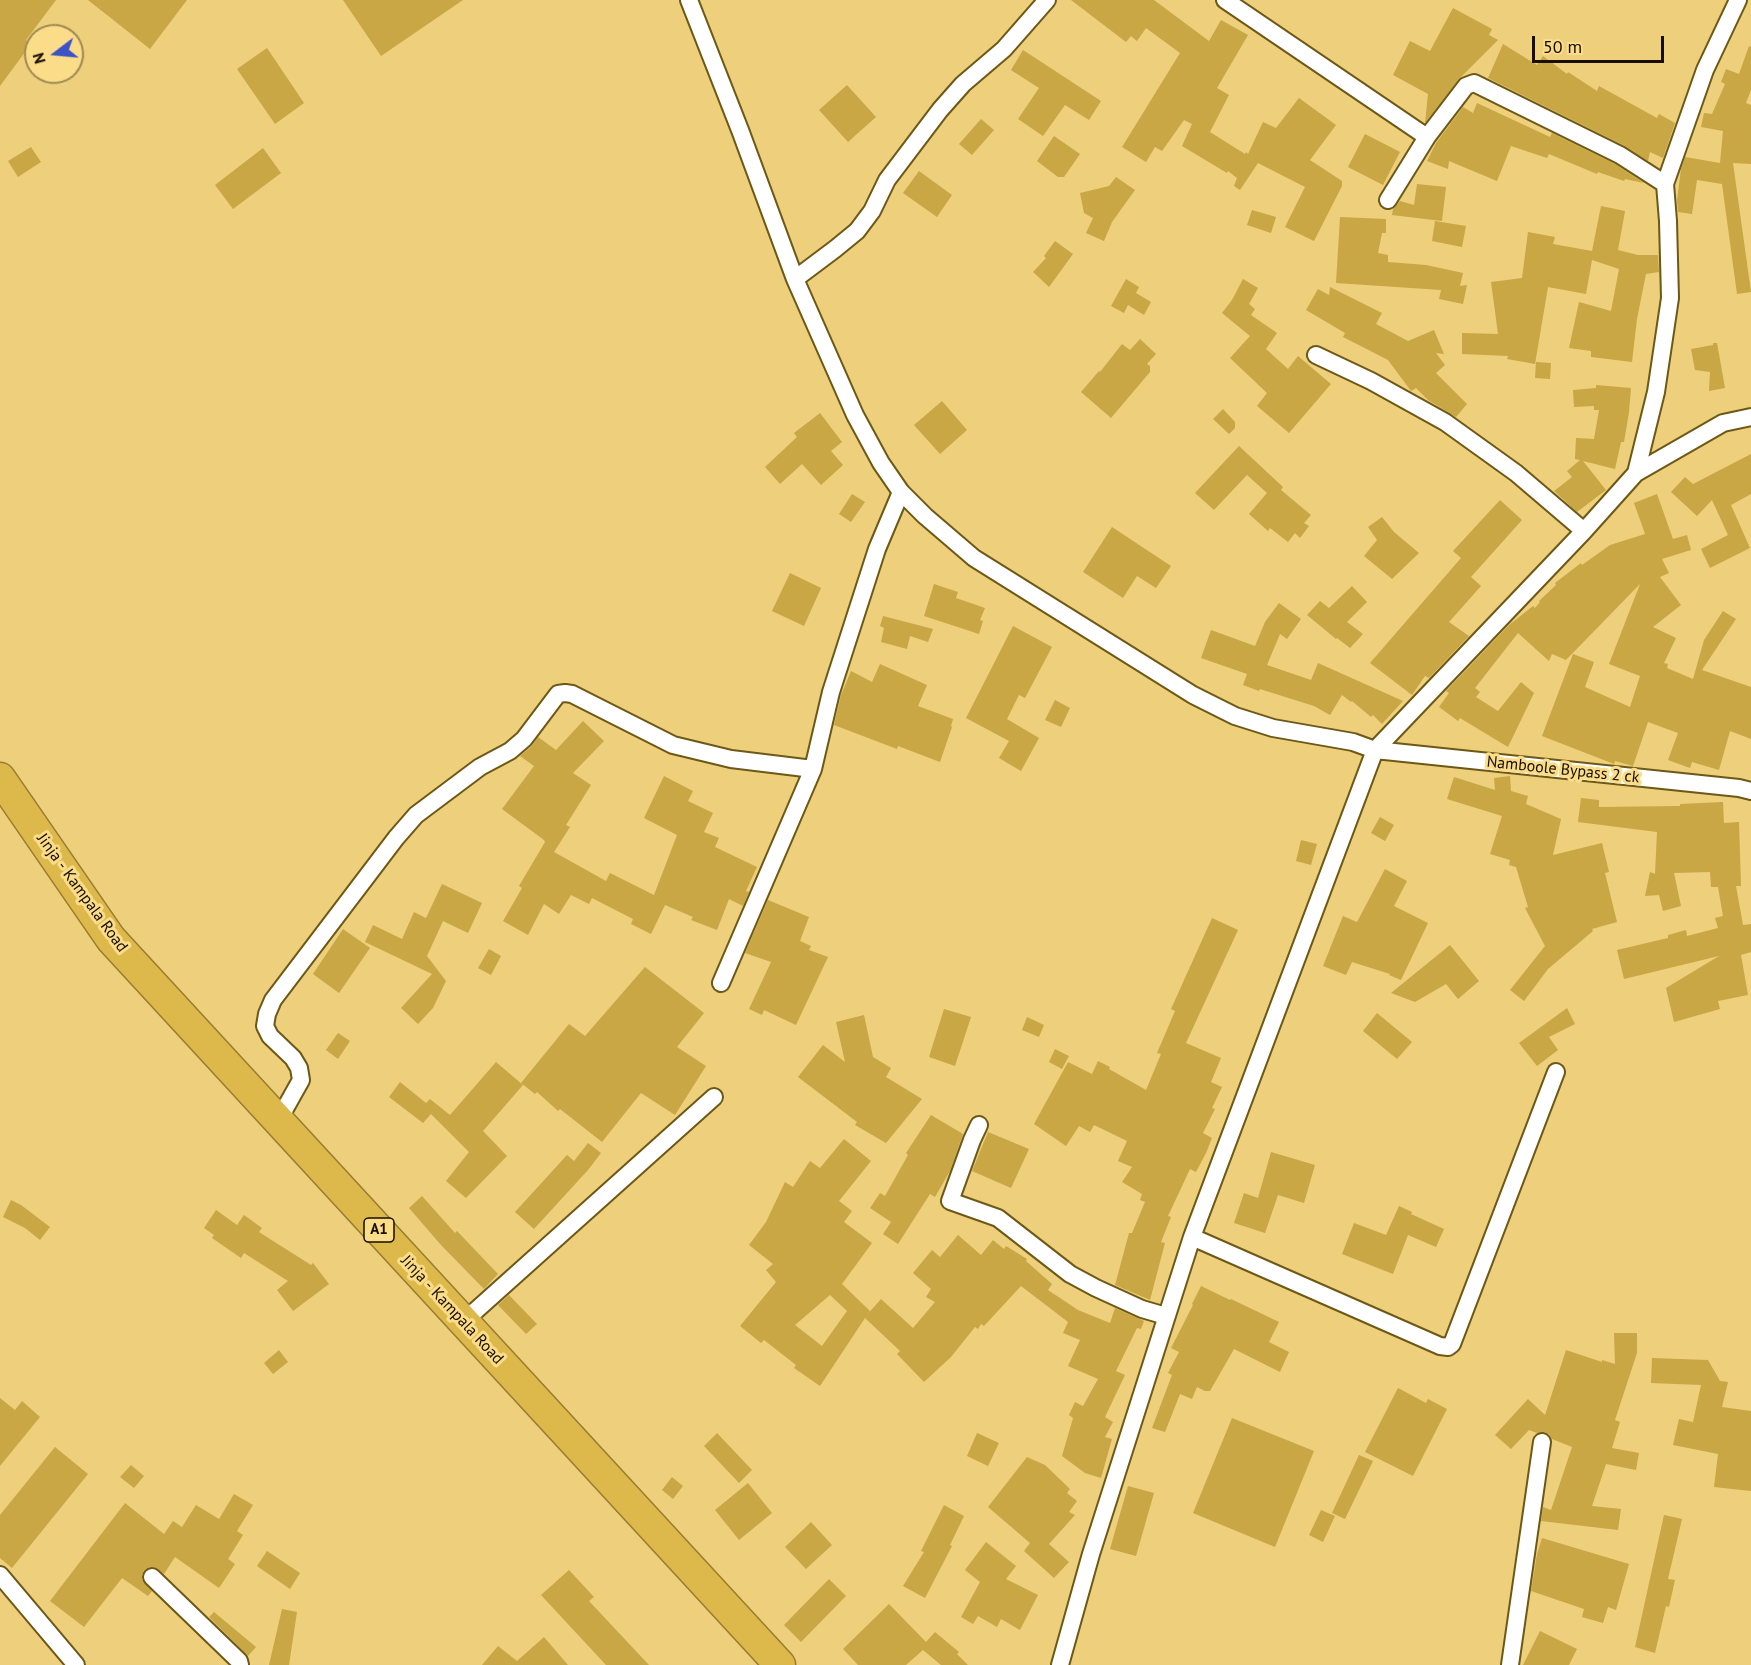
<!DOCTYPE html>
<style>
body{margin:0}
#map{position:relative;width:1751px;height:1665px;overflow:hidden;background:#edcf7c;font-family:"PT Sans",sans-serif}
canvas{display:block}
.north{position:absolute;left:24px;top:24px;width:60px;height:60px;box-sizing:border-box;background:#fadc89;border:2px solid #9f8a52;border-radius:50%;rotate:254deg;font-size:16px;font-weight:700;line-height:24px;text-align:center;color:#170e00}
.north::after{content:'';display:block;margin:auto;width:21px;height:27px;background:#3d52c5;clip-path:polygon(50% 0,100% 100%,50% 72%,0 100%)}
.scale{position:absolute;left:1532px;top:36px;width:132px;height:27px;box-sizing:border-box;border:3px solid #170e00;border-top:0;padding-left:8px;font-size:18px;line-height:21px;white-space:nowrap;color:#170e00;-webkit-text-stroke:4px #fadc89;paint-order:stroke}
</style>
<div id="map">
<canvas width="1751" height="1665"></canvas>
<div class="north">N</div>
<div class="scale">50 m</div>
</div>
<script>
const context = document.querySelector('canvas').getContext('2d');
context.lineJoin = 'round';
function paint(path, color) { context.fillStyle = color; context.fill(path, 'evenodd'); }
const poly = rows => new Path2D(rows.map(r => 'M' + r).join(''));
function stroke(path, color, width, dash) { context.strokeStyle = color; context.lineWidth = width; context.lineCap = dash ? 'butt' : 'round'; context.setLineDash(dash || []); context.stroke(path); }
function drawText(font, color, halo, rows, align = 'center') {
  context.font = font + ' "PT Sans",sans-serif'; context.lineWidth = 6; context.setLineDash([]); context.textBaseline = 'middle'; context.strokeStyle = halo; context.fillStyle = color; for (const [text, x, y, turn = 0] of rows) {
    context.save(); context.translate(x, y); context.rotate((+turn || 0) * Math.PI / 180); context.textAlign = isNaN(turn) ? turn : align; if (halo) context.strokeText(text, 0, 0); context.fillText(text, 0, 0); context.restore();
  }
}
const building = poly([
 [0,0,56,0,26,40,31,44,0,86],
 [88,0,187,0,150,49],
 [343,0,463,0,381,56],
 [1071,0,1154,0,1209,41,1221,20,1248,35,1217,88,1229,95,1210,132,1245,154,1246,152,1248,154,1263,122,1276,128,1299,98,1336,125,1310,160,1342,181,1342,186,1314,241,1285,227,1305,187,1258,163,1240,190,1234,186,1237,178,1228,171,1227,173,1182,146,1192,124,1184,120,1162,151,1155,147,1146,162,1122,147,1180,53,1146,28,1137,41,1131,36,1126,42],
 [1453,8,1492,29,1489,35,1498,40,1458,80,1425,123,1428,94,1393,75,1410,41,1430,51],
 [1503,44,1537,65,1543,56,1567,74,1568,72,1597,91,1599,86,1657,118,1659,114,1675,123,1663,158,1650,152,1648,161,1625,146,1488,78],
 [1749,46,1751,47,1751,90,1746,103,1751,105,1751,164,1733,163,1751,292,1737,294,1722,184,1697,180,1692,214,1678,212,1677,200,1681,169,1685,157,1720,163,1723,131,1701,127,1704,113,1712,114,1725,84,1721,82,1726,69,1739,74],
 [267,48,304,103,275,124,237,69],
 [1023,50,1101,101,1089,120,1065,105,1043,136,1018,119,1039,88,1011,70],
 [847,85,876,117,848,142,819,110],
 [1477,103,1550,137,1552,133,1615,164,1644,183,1625,179,1624,181,1598,172,1597,174,1549,154,1547,158,1511,146,1497,181,1449,161,1448,169,1427,161,1436,143,1463,107,1473,113],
 [981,119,994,130,972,155,959,144],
 [1365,134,1400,152,1383,185,1348,167],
 [1054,136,1080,154,1064,177,1058,177,1037,161],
 [31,147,41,162,18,177,8,161],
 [263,148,281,173,233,209,215,185],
 [919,171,952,195,937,217,903,193],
 [1116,177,1135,190,1112,222,1104,241,1086,233,1093,218,1084,213,1080,193,1109,186],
 [1417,184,1446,187,1442,221,1392,215,1393,209,1400,201,1414,205],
 [1601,206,1625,211,1618,250,1638,255,1658,255,1659,272,1646,274,1637,319,1632,362,1591,357,1591,351,1569,348,1579,302,1611,311,1619,269,1592,260,1586,294,1548,287,1535,364,1507,359,1508,356,1462,354,1462,333,1498,334,1491,282,1522,278,1528,232,1555,237,1553,244,1592,251],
 [1252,210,1276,217,1271,233,1247,225],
 [1340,217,1386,219,1386,233,1382,233,1378,253,1388,255,1388,262,1426,265,1463,273,1460,286,1467,285,1463,304,1439,299,1441,290,1336,283],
 [1435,221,1466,226,1462,247,1432,241],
 [1055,241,1073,254,1049,287,1033,272,1046,258,1044,256],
 [1126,279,1139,287,1136,293,1151,302,1144,315,1128,305,1124,313,1111,306],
 [1243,279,1258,288,1249,304,1255,309,1251,315,1277,333,1266,349,1288,369,1298,356,1331,384,1289,433,1257,406,1267,393,1230,358,1250,336,1222,313,1232,300],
 [1330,287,1382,313,1376,324,1408,341,1434,330,1444,354,1436,353,1445,365,1436,373,1467,404,1456,417,1428,400,1416,388,1411,391,1388,360,1343,337,1345,333,1306,310,1318,289,1329,295],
 [1140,339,1156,354,1147,364,1150,366,1150,372,1111,418,1081,392,1099,371,1100,372,1122,344,1130,350],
 [1713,343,1717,343,1725,388,1709,391,1710,372,1695,370,1691,349,1713,345],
 [1536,362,1551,363,1550,379,1535,378],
 [1596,385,1631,388,1629,412,1624,442,1621,442,1615,469,1583,461,1606,490,1577,512,1554,491,1572,477,1567,471,1580,460,1575,459,1576,438,1594,439,1599,410,1594,410,1594,406,1574,407,1573,390,1596,388],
 [942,401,967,430,940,454,914,425],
 [1223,409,1235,422,1235,428,1229,434,1213,419],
 [820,413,842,442,831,451,843,465,821,485,802,464,780,484,765,467,797,437,794,433],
 [1239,446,1283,487,1281,490,1311,515,1304,523,1309,526,1300,538,1295,533,1288,542,1270,528,1268,531,1249,514,1267,493,1247,475,1214,510,1195,493],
 [1751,454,1751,494,1731,505,1750,548,1710,568,1701,549,1728,535,1712,500,1697,516,1671,492,1685,477,1693,484],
 [852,494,865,502,851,522,839,514],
 [1657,494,1673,539,1687,535,1691,550,1662,559,1669,573,1660,577,1681,605,1653,627,1676,638,1664,663,1668,664,1667,668,1693,679,1704,640,1723,611,1736,619,1702,670,1751,687,1751,739,1730,731,1719,770,1692,762,1690,768,1668,760,1678,733,1648,722,1633,766,1615,761,1614,764,1542,736,1573,654,1594,662,1585,687,1630,707,1640,676,1609,664,1640,584,1566,660,1552,654,1549,661,1518,633,1475,688,1480,692,1476,697,1498,711,1521,682,1534,693,1508,747,1460,718,1458,721,1439,707,1449,693,1446,691,1509,625,1533,606,1535,608,1540,602,1539,601,1556,585,1555,583,1581,563,1582,565,1610,545,1645,534,1634,503],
 [1500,500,1522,520,1471,577,1481,586,1449,622,1469,636,1429,678,1425,676,1412,695,1370,663,1461,558,1453,551],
 [1382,517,1394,532,1419,553,1392,579,1364,556,1377,540,1368,527],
 [1112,527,1171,566,1156,588,1137,576,1123,598,1083,572],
 [790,573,821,588,804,626,772,611],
 [934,584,958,592,956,598,985,608,980,620,983,621,979,634,924,616],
 [1352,586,1367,602,1347,622,1363,634,1350,648,1337,638,1336,639,1307,615,1320,601,1329,608],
 [1279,603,1301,619,1287,639,1280,634,1267,665,1311,680,1318,663,1403,701,1382,724,1373,715,1371,717,1352,701,1351,702,1342,695,1330,715,1314,706,1260,689,1259,691,1243,685,1247,674,1201,658,1211,630,1255,646,1265,622],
 [883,616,933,629,928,642,910,636,907,649,881,642,884,628,880,626],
 [1013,626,1052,647,1025,698,1019,695,1007,719,1039,738,1021,771,999,758,1009,741,966,718],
 [880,664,927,685,918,706,953,719,951,726,952,727,940,762,898,746,897,749,834,725,841,695,851,671,872,682],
 [1055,700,1070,708,1061,727,1045,720],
 [583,721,604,741,573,773,591,785,566,825,570,827,554,852,606,881,610,873,654,895,677,835,644,818,664,776,693,791,688,801,713,813,704,832,719,838,715,847,757,867,746,891,749,892,743,906,729,899,717,930,691,920,693,917,665,905,651,934,631,924,633,919,592,898,589,904,571,895,559,914,544,904,528,935,503,921,522,888,519,886,545,842,544,840,502,809,534,766,520,756,531,747,538,737,556,750],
 [1510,776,1511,791,1528,796,1526,804,1561,819,1553,855,1602,843,1609,872,1605,873,1617,922,1592,929,1593,931,1548,969,1524,1001,1510,990,1545,946,1525,908,1528,907,1516,867,1509,865,1510,860,1490,854,1502,816,1447,799,1454,777,1495,790,1494,778],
 [1581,798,1599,800,1599,807,1680,806,1680,804,1723,802,1724,823,1739,822,1741,886,1736,886,1743,925,1751,924,1751,952,1741,955,1748,995,1718,1001,1720,1009,1674,1022,1666,988,1719,956,1624,979,1617,950,1668,938,1668,935,1686,930,1687,936,1718,928,1715,918,1723,916,1718,887,1711,887,1710,872,1674,873,1681,906,1663,911,1659,895,1645,896,1650,872,1655,874,1657,832,1578,822],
 [1380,817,1394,825,1385,841,1371,833],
 [1301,840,1317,844,1311,865,1296,861],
 [1385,869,1407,881,1394,906,1428,923,1401,980,1389,975,1390,974,1352,962,1346,975,1323,966,1343,916,1357,922],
 [442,884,482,903,468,933,443,921,427,956,446,981,433,1008,418,1024,401,1008,432,974,365,942,373,925,402,939,414,912,426,918],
 [768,900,809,917,800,941,811,946,809,950,828,957,796,1025,764,1010,762,1015,749,1009,771,962,745,953],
 [1212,918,1238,930,1186,1043,1221,1058,1211,1082,1222,1087,1212,1108,1215,1109,1203,1133,1212,1138,1206,1153,1196,1172,1190,1169,1168,1216,1171,1217,1161,1242,1165,1243,1150,1300,1115,1285,1129,1233,1132,1233,1145,1202,1140,1200,1142,1194,1122,1182,1132,1167,1118,1161,1127,1141,1094,1125,1090,1132,1079,1126,1066,1146,1034,1124,1068,1062,1092,1074,1098,1061,1110,1067,1109,1069,1146,1090,1161,1054,1157,1053,1175,1011,1171,1009],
 [343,929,370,948,339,993,313,974],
 [1450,945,1479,981,1458,999,1446,984,1415,1002,1391,993],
 [489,949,501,956,491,975,478,968],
 [645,967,704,1013,677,1047,706,1066,675,1115,641,1093,602,1142,560,1109,558,1111,537,1092,535,1094,521,1083,569,1024,585,1036],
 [1567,1008,1575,1024,1549,1037,1558,1050,1537,1066,1519,1043],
 [944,1009,971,1017,955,1066,929,1057],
 [1377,1013,1412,1042,1397,1059,1363,1031],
 [864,1015,873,1057,891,1068,886,1077,922,1099,886,1143,855,1125,857,1122,798,1077,823,1045,845,1062,836,1022],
 [1027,1017,1044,1025,1039,1037,1022,1030],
 [338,1033,350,1041,338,1059,326,1050],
 [1055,1049,1069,1056,1062,1069,1049,1062],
 [496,1062,523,1085,483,1131,507,1156,466,1198,446,1181,469,1152,431,1114,423,1123,389,1097,400,1082,426,1103,430,1099,450,1115],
 [931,1115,963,1134,950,1171,935,1197,930,1194,898,1244,883,1234,891,1222,870,1208,880,1193,885,1196,908,1155,906,1153],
 [988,1132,1029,1149,1011,1188,972,1171],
 [844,1139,871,1161,839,1201,852,1211,844,1222,872,1243,842,1284,870,1311,866,1316,881,1299,913,1328,935,1302,926,1297,931,1289,913,1273,932,1250,940,1257,958,1235,981,1255,993,1240,1004,1249,1006,1246,1027,1259,1026,1261,1052,1284,1048,1290,1078,1310,1110,1323,1115,1308,1144,1321,1141,1329,1137,1328,1116,1371,1125,1375,1105,1417,1113,1422,1105,1437,1112,1439,1101,1478,1085,1473,1062,1456,1073,1418,1069,1415,1075,1402,1083,1406,1098,1379,1068,1366,1080,1340,1063,1333,1068,1322,1021,1286,984,1326,981,1324,978,1329,975,1327,951,1357,924,1382,897,1354,900,1351,865,1318,820,1386,794,1368,796,1365,764,1340,761,1343,740,1326,776,1282,766,1270,773,1264,749,1245,766,1222,785,1182,793,1187,810,1161,820,1168],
 [830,1295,847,1311,822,1346,795,1325],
 [588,1143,601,1153,588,1170,534,1229,515,1212,567,1155,574,1161],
 [1271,1152,1315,1165,1304,1203,1278,1195,1265,1233,1234,1223,1244,1193,1258,1198],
 [422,1196,455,1233,457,1231,498,1274,484,1289,441,1245,409,1208],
 [11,1200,21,1205,50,1227,40,1240,25,1228,3,1217],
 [1399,1206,1412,1212,1411,1214,1444,1229,1436,1247,1408,1235,1393,1274,1342,1254,1354,1223,1386,1235],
 [216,1210,237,1225,244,1215,262,1228,259,1232,311,1265,313,1263,329,1284,293,1311,277,1290,288,1281,244,1253,241,1258,212,1238,214,1235,204,1228],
 [1201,1286,1230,1300,1231,1299,1279,1322,1269,1342,1289,1352,1280,1372,1234,1349,1210,1391,1205,1391,1197,1387,1192,1399,1180,1394,1165,1432,1152,1428,1172,1375,1168,1373,1179,1352,1171,1348,1193,1305,1192,1304],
 [509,1295,537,1324,526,1334,498,1305],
 [1614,1333,1637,1333,1637,1353,1615,1420,1620,1422,1612,1448,1639,1453,1636,1470,1606,1464,1592,1506,1621,1509,1618,1530,1541,1521,1543,1507,1551,1510,1572,1447,1552,1439,1549,1434,1544,1432,1537,1433,1529,1430,1511,1449,1495,1435,1528,1399,1545,1415,1566,1350,1602,1362,1602,1360,1615,1364],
 [279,1350,288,1362,273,1374,264,1363],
 [1652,1358,1708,1360,1720,1381,1728,1382,1722,1407,1751,1411,1751,1491,1714,1487,1718,1454,1673,1445,1679,1419,1693,1422,1701,1385,1651,1383],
 [1398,1388,1426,1403,1428,1399,1447,1409,1413,1476,1365,1452],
 [0,1398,15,1410,22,1401,40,1417,0,1466],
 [1232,1418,1314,1451,1275,1547,1193,1513],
 [717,1433,752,1470,739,1483,704,1446],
 [977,1433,999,1443,988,1466,967,1456],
 [55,1447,88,1474,12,1568,0,1558,0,1515],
 [1359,1455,1373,1461,1345,1519,1332,1513],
 [1027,1457,1045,1465,1070,1489,1067,1493,1077,1501,1069,1512,1075,1515,1049,1544,1069,1562,1054,1578,1024,1551,1030,1543,988,1507],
 [131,1465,144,1476,134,1488,120,1477],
 [672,1477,683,1486,673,1499,662,1490],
 [748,1483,772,1513,739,1540,715,1510],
 [1128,1486,1154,1493,1136,1556,1110,1549],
 [234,1494,253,1505,237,1531,243,1535,228,1559,235,1564,219,1588,175,1557,164,1574,154,1567,149,1567,144,1570,142,1575,142,1580,152,1591,148,1596,122,1578,84,1627,50,1601,125,1503,164,1534,173,1521,182,1527,196,1505,219,1519],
 [944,1505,964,1516,950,1545,952,1546,925,1598,903,1586,924,1552,921,1551],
 [1321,1510,1335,1516,1323,1542,1309,1535],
 [1664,1515,1682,1519,1668,1579,1675,1580,1669,1607,1666,1606,1655,1653,1635,1647],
 [811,1522,832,1545,806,1569,785,1547],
 [1542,1538,1629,1564,1616,1610,1608,1607,1603,1623,1582,1617,1584,1609,1531,1591,1537,1554],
 [986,1542,1016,1566,1006,1579,1038,1595,1020,1630,1001,1619,997,1627,978,1616,973,1624,961,1617,980,1582,965,1570],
 [267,1551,300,1573,290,1589,257,1566],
 [569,1570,594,1597,589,1601,649,1665,606,1665,541,1595],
 [829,1579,846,1596,801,1642,784,1625],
 [889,1604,926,1642,935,1632,959,1652,957,1654,968,1665,941,1665,923,1650,906,1665,858,1665,843,1649],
 [282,1609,297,1612,289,1665,269,1665],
 [214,1612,256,1647,248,1656,209,1617],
 [1540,1631,1577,1649,1569,1665,1523,1665],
 [544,1637,568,1665,482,1665,498,1646,517,1661]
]);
const street = poly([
 [689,0,740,130,795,279,855,415,881,463,901,492,925,516,974,558,1193,695,1235,716,1273,728,1353,742,1375,750,1739,788,1751,791],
 [1225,0,1427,137],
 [1388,200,1427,137,1466,86,1474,83,1620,155,1665,184],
 [795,279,835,249,857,231,872,211,887,180,940,110,963,84,1004,49,1047,0],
 [1316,355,1371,381,1445,422,1516,473,1584,531],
 [1636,473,1656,392,1670,298,1668,221,1665,184,1705,70,1738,0],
 [721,983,813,769,831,692,877,549,901,492],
 [278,1121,301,1080,299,1068,293,1058,270,1036,265,1026,267,1014,273,1000,396,838,416,815,480,767,510,751,524,739,558,694,565,693,572,694,673,745,731,759,813,769],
 [979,1125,972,1140,950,1201,998,1218,1070,1274,1096,1288,1142,1309,1166,1316],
 [1192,1237,1440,1346,1448,1347,1452,1344,1556,1072],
 [463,1322,714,1097],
 [0,1575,76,1665],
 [152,1577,239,1661,240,1665],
 [1060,1665,1091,1554,1192,1237,1375,750,1584,531,1636,473,1723,423,1751,417],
 [1510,1665,1542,1442]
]);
const highway = poly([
 [0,778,111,939,780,1665]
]);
const shields = [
 [379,1230,30]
];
const shieldNames = [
 ["A1",379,1230]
];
const streetNames = [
 ["Namboole Bypass 2 ck",1563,770,6],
 ["Jinja - Kampala Road",82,893,54],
 ["Jinja - Kampala Road",452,1310,47]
];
paint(building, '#c8a744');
stroke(street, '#6d5815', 20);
stroke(highway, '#987c30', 33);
stroke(street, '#fff', 16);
stroke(highway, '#ddb84a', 30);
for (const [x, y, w] of shields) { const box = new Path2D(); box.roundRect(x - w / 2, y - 12, w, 24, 4.5); context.fillStyle = '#fadc89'; context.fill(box); stroke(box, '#170e00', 1.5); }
drawText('bold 15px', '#170e00', null, shieldNames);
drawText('16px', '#170e00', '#fadc89', streetNames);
</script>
